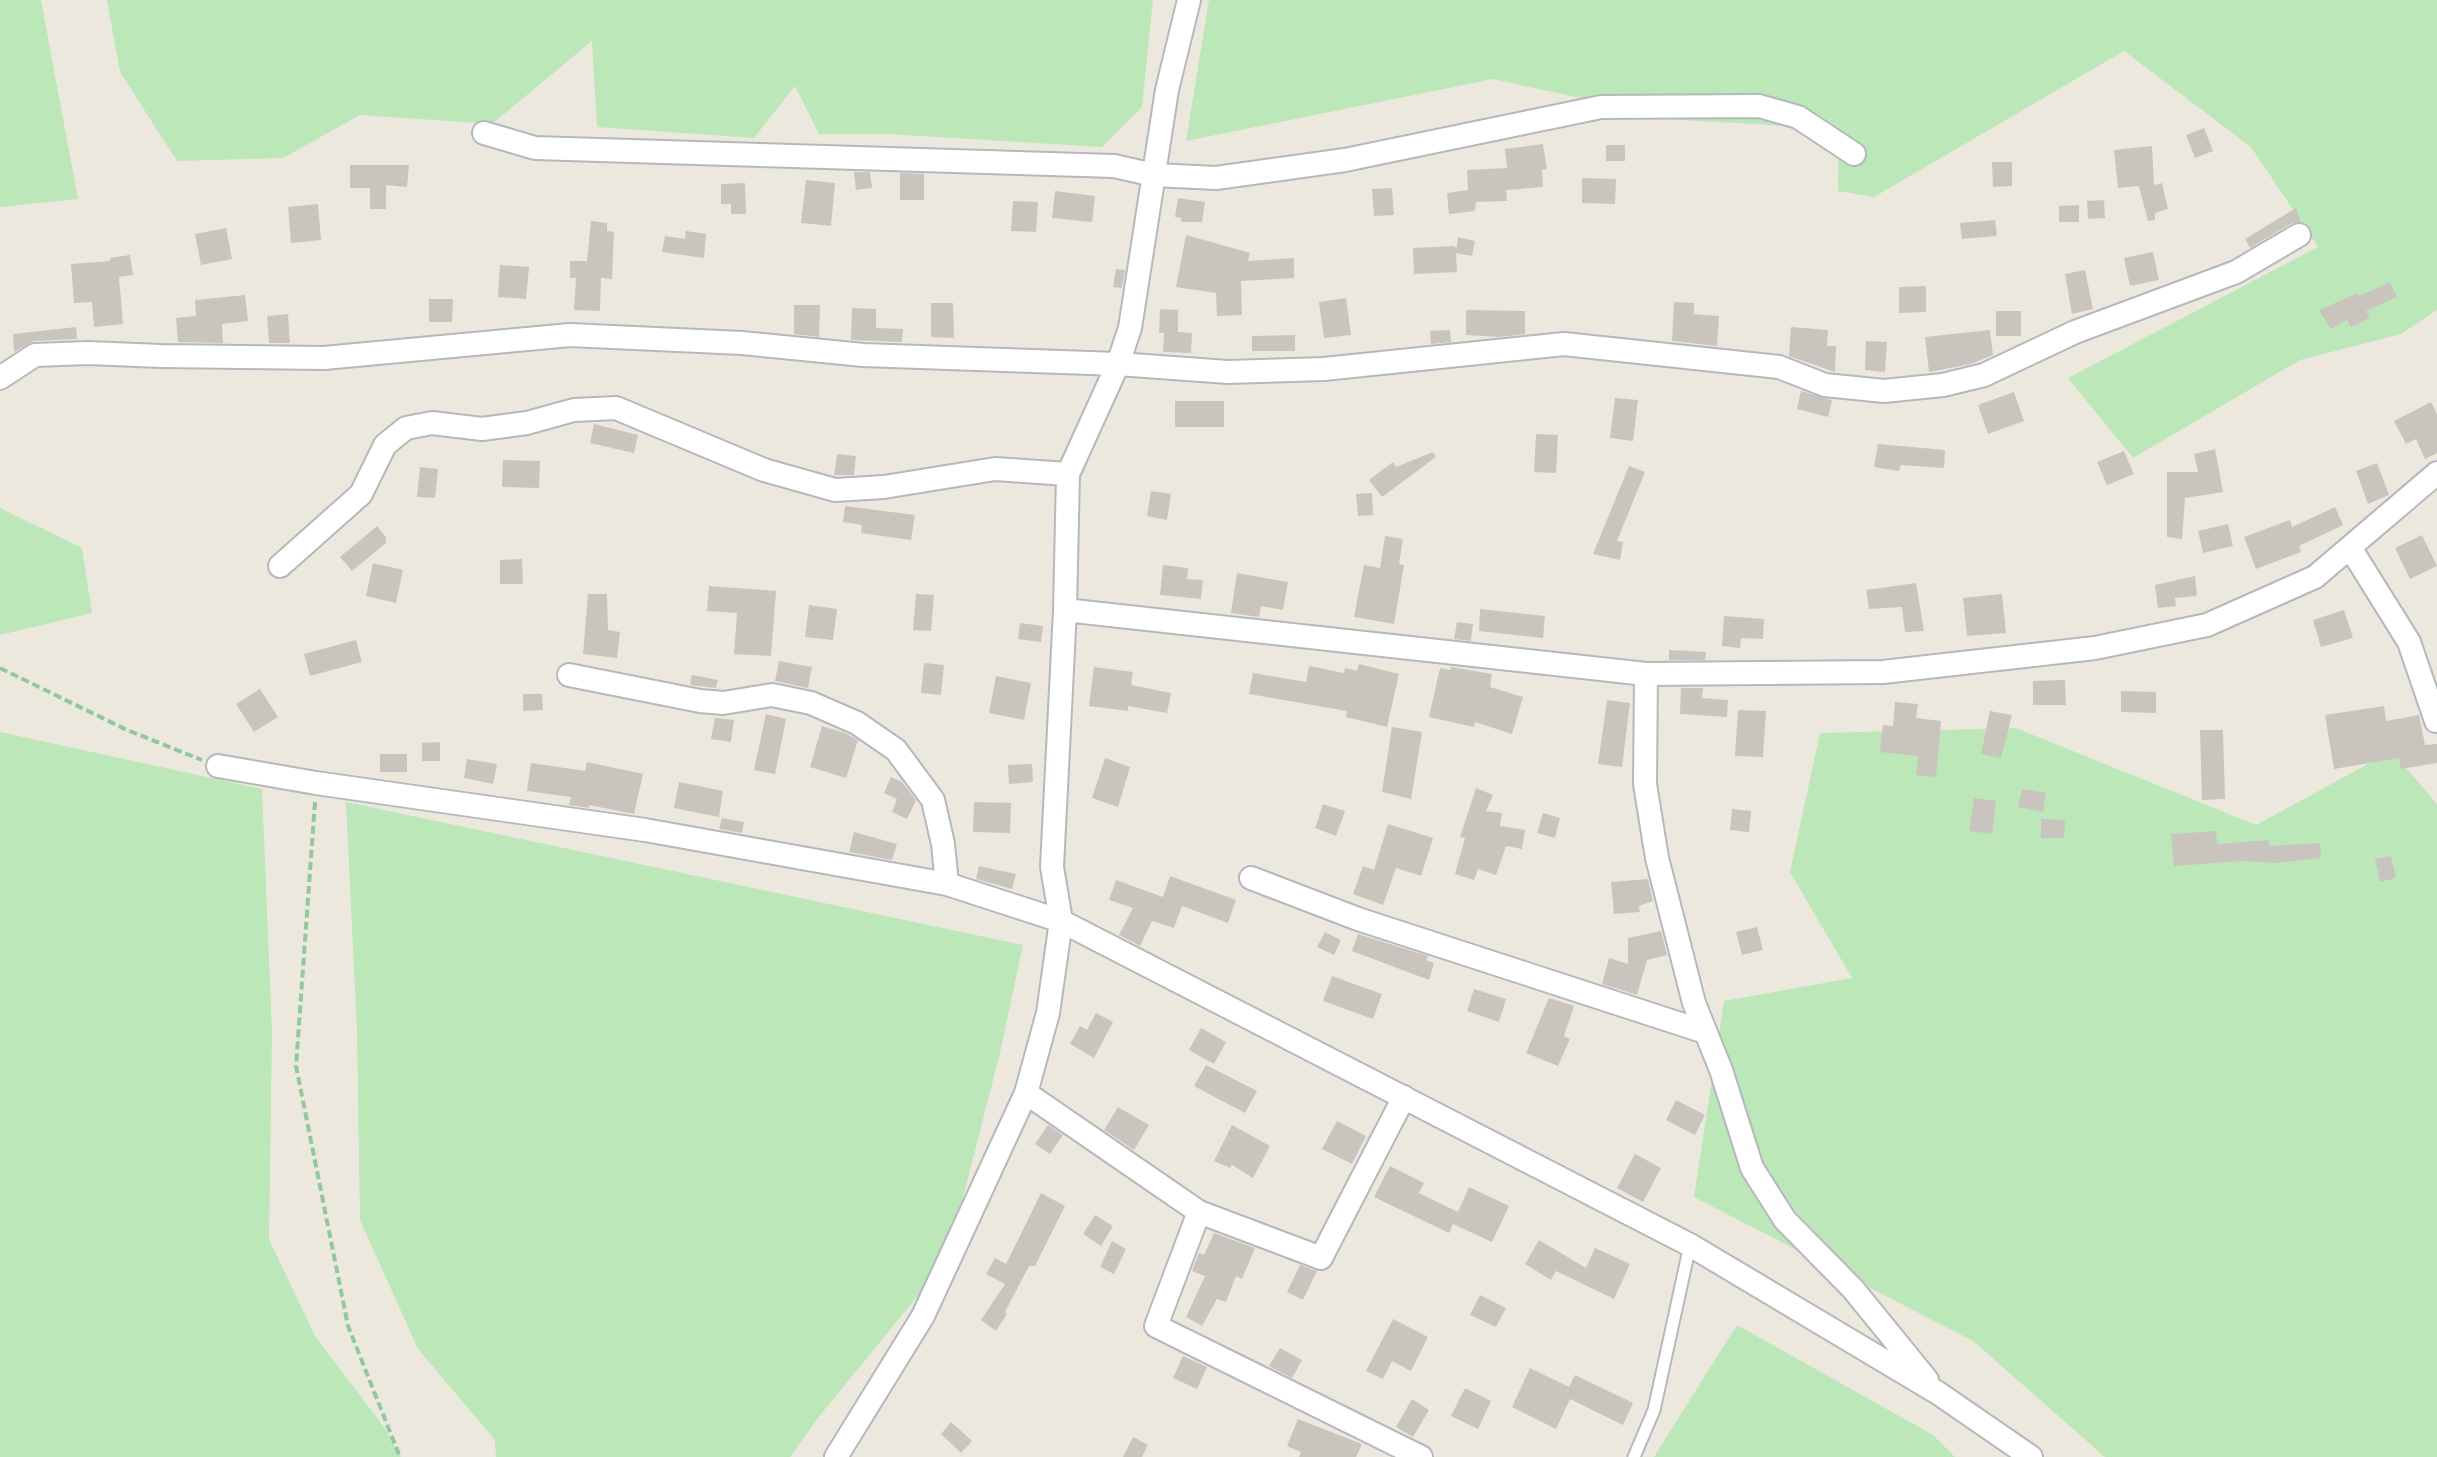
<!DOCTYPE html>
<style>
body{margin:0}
canvas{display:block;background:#ede8de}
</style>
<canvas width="2437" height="1457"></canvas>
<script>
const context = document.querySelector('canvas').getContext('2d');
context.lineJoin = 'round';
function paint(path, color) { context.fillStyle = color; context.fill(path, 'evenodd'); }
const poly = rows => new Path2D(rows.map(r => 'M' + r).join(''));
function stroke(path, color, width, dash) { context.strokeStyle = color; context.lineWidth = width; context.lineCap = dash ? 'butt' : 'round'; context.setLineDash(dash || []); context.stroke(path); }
const green = poly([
 [0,0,41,0,78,199,0,207],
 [107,0,1153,0,1142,107,1102,147,887,134,819,134,795,86,754,138,597,127,592,41,492,124,360,115,283,158,177,161,120,72],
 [1209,0,2437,0,2437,310,2401,334,2300,360,2133,458,2068,378,2318,247,2251,147,2124,51,1874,197,1838,191,1839,129,1681,120,1493,79,1186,141],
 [0,508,82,548,92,613,0,635],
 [2016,728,2256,825,2392,751,2437,804,2437,1457,2105,1457,1973,1341,1694,1197,1724,1001,1852,978,1790,872,1820,733],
 [0,732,262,789,272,1031,269,1239,315,1336,384,1427,401,1457,0,1457],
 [346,802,1023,945,1000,1053,947,1260,817,1419,790,1457,496,1457,495,1440,418,1349,360,1220,357,1031],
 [1737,1325,1933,1435,1955,1457,1654,1457]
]);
const building = poly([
 [2204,128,2213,151,2195,158,2186,135],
 [1543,144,1547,169,1542,170,1543,187,1506,190,1507,201,1476,202,1475,211,1449,214,1447,193,1468,190,1467,170,1507,168,1505,149],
 [1606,145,1625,145,1625,161,1606,161],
 [2152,146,2154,185,2162,183,2168,209,2155,213,2155,220,2148,221,2139,186,2118,188,2114,150],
 [1992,162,2012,162,2012,186,1993,187],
 [350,165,409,165,407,187,386,185,386,209,370,209,370,188,350,188],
 [854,172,870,172,872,188,856,190],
 [900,173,924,174,924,200,900,200],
 [1582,178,1616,179,1615,204,1582,203],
 [806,180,835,183,831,226,801,223],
 [745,183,746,214,731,214,731,204,721,204,721,184],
 [1392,188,1394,215,1374,216,1372,189],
 [1055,191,1095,196,1092,222,1052,218],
 [1178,198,1205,202,1202,222,1181,222,1182,218,1175,217],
 [2104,200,2105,218,2088,219,2087,201],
 [1013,201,1038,202,1036,232,1011,231],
 [318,204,321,240,291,243,288,207],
 [2079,205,2079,222,2059,222,2059,206],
 [2296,208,2301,222,2292,223,2250,248,2245,239],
 [1995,220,1997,236,1962,239,1960,223],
 [591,221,607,223,607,231,614,232,612,279,601,278,600,311,574,310,576,278,570,278,570,261,587,261],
 [226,228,232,259,201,265,195,234],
 [686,231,706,234,704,258,662,252,665,236,685,239],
 [1186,235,1250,253,1248,261,1294,258,1294,278,1241,281,1242,315,1217,316,1216,293,1176,287],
 [1458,237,1475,241,1472,256,1456,253,1457,272,1414,274,1413,248,1455,246,1456,251],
 [2153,252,2159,280,2130,286,2124,258],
 [130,255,133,275,119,277,123,324,94,327,92,302,74,303,71,264,110,261,110,258],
 [500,265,529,267,526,299,498,297],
 [1116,269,1125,270,1122,288,1113,287],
 [2085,270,2093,309,2072,314,2065,274],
 [2390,282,2397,297,2366,311,2370,318,2351,327,2347,320,2331,329,2319,310,2358,293,2359,296],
 [1926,286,1926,312,1899,313,1899,287],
 [245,295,248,321,222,324,223,343,178,342,176,318,196,316,195,300],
 [1346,298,1351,335,1324,338,1319,302],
 [429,299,453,299,452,322,429,322],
 [1674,302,1694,303,1694,314,1719,316,1717,346,1672,341],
 [931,303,953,303,954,338,931,337],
 [794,305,820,305,819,337,794,334],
 [852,308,876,309,876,328,903,329,902,342,851,340],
 [1160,309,1178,310,1178,332,1192,333,1191,353,1163,352,1164,333,1159,333],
 [1466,310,1525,311,1525,334,1499,337,1466,335],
 [1996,311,2021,311,2021,336,1996,336],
 [288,314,290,343,269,343,267,316],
 [76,327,77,339,34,341,14,352,13,334],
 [1791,327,1828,330,1827,346,1836,346,1835,372,1789,356],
 [1450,330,1451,342,1431,344,1430,331],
 [1990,330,1993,355,1971,364,1929,372,1925,337],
 [1295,335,1295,351,1252,351,1252,336],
 [1866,341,1887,342,1885,372,1865,370],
 [1801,391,1832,400,1828,417,1797,409],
 [2014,392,2024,421,1988,434,1978,405],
 [1615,398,1638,400,1633,441,1610,438],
 [1175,401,1224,401,1224,427,1175,427],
 [2431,402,2437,414,2437,453,2425,459,2416,439,2406,444,2394,421],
 [594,424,638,435,634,453,590,443],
 [1536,434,1558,435,1556,473,1534,472],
 [1878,444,1945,450,1944,468,1901,465,1899,471,1874,467],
 [2215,449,2223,492,2185,498,2182,539,2167,537,2167,472,2198,472,2194,454],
 [2124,451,2134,474,2107,485,2097,462],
 [1433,452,1436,457,1382,497,1369,480,1393,462,1396,467],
 [837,454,856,456,854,475,834,475],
 [503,460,540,461,539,488,502,487],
 [2377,463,2389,495,2368,504,2356,471],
 [1629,466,1645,472,1617,541,1623,542,1620,560,1593,554],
 [420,467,438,469,435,498,417,497],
 [1151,491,1171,494,1167,520,1147,516],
 [1372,493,1373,515,1358,516,1356,494],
 [845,506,915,515,911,540,861,533,862,525,843,522],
 [2335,507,2343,525,2299,546,2301,552,2256,569,2244,537,2290,520,2292,527],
 [2228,524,2233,546,2203,553,2198,531],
 [377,526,386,537,386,543,352,571,340,557],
 [2422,535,2437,566,2410,579,2395,548],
 [1385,536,1403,539,1399,564,1404,565,1394,624,1354,617,1364,565,1380,568],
 [522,559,523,584,500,584,500,560],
 [373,563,403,570,396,603,366,596],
 [1163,565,1188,568,1187,579,1203,580,1201,599,1160,595],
 [1237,573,1288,582,1283,610,1261,606,1259,617,1231,613],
 [2195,576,2197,596,2175,598,2176,606,2158,608,2155,585],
 [1916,583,1924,631,1905,632,1902,607,1869,609,1866,590],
 [709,586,776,591,771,656,734,654,737,613,707,611],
 [588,594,607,594,608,630,620,632,617,658,583,654],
 [916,594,934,595,931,631,913,630],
 [2002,594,2006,633,1967,636,1963,598],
 [809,605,837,609,833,640,805,637],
 [1480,609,1545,616,1543,638,1479,631],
 [2344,610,2353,638,2321,647,2313,620],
 [1724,616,1764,619,1763,639,1741,638,1740,648,1722,646],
 [1457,622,1473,624,1471,641,1454,639],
 [1020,623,1043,626,1041,642,1018,639],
 [356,640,362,662,310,676,304,654],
 [1669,650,1706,652,1705,660,1669,660],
 [779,661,812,667,808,688,775,681],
 [924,663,944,665,941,695,921,693],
 [1359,664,1399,674,1387,727,1346,717,1347,711,1249,694,1253,673,1306,682,1309,666,1344,673,1345,668,1357,671],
 [1094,667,1133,672,1131,685,1171,693,1167,713,1128,706,1128,711,1089,706],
 [1451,667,1492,674,1490,687,1523,697,1512,734,1475,722,1474,727,1429,717,1440,668,1450,670],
 [692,675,718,680,716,688,690,685],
 [996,676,1031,683,1024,720,989,713],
 [2065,680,2066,705,2033,705,2033,681],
 [1681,688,1703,688,1702,698,1728,700,1727,717,1680,714],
 [260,689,278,717,254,732,236,704],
 [2121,691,2156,692,2156,713,2121,712],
 [523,694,542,694,543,710,523,711],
 [1607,700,1630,703,1622,767,1598,764],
 [1895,702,1918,704,1916,718,1941,721,1936,777,1916,775,1918,756,1880,752,1883,725,1893,726],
 [2384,706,2386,721,2419,715,2425,745,2437,744,2437,763,2401,769,2399,758,2334,769,2325,715],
 [1738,710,1766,711,1763,757,1735,756],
 [1990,711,2012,715,2001,758,1981,754],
 [766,714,786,719,775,774,754,770],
 [715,718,734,720,731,742,711,739],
 [822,726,845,733,858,740,846,778,810,767],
 [1392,727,1422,732,1411,799,1382,792],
 [2200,730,2223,730,2225,799,2202,800],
 [440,742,440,761,422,761,422,743],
 [380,754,407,754,407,772,380,772],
 [1105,758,1130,767,1118,807,1092,798],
 [467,759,497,764,493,784,464,778],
 [587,762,643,774,634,814,589,805,589,808,569,805,571,797,527,791,531,763,585,771],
 [1032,764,1033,782,1009,784,1008,765],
 [891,777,902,782,916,800,907,819,892,812,897,799,884,793],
 [679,782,723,791,719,817,674,808],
 [1476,788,1493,795,1486,811,1502,813,1500,826,1525,830,1522,849,1506,846,1496,875,1478,869,1474,880,1455,874,1465,838,1460,837],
 [2022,789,2046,793,2043,812,2018,807],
 [1974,798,1996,801,1992,834,1969,831],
 [974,802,1011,803,1010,833,973,832],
 [1323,804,1345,811,1336,836,1315,828],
 [1732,809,1751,811,1749,832,1730,830],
 [1543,813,1560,818,1555,838,1537,833],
 [722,818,744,822,742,833,719,829],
 [2041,819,2065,820,2064,838,2041,838],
 [1388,824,1433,838,1421,876,1396,868,1383,905,1353,894,1363,866,1374,870],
 [2216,831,2217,844,2269,840,2269,846,2320,843,2321,858,2276,863,2243,861,2174,866,2171,834],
 [854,832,897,844,892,860,849,852],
 [2391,856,2396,878,2380,882,2375,859],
 [979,866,1016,874,1012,889,976,879],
 [1170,876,1236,900,1228,923,1182,906,1174,928,1152,921,1140,946,1119,935,1133,908,1109,900,1116,880,1163,897],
 [1648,879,1653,901,1639,906,1640,912,1614,914,1611,882],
 [1757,927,1763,950,1742,955,1736,932],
 [1661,931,1667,955,1647,960,1637,995,1602,984,1609,958,1628,964,1628,938],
 [1325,932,1341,940,1334,955,1317,947],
 [1358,934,1428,956,1426,960,1434,963,1429,980,1352,951],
 [1332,976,1382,994,1373,1019,1323,1001],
 [1474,989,1506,999,1499,1022,1467,1011],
 [1549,998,1574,1006,1564,1036,1570,1039,1558,1066,1526,1053],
 [1096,1013,1113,1022,1094,1058,1070,1044,1080,1026,1087,1030],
 [1201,1028,1226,1042,1214,1064,1189,1050],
 [1206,1065,1257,1091,1245,1113,1194,1086],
 [1676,1100,1705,1115,1695,1135,1666,1120],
 [1118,1107,1149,1125,1134,1150,1104,1130],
 [1337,1121,1366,1136,1352,1164,1322,1149],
 [1048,1125,1063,1135,1050,1154,1035,1144],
 [1232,1125,1270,1146,1253,1178,1232,1165,1230,1168,1214,1161],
 [1635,1154,1661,1168,1643,1202,1617,1188],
 [1390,1166,1424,1183,1419,1193,1458,1212,1469,1187,1509,1206,1492,1242,1453,1224,1449,1233,1374,1197],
 [1041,1193,1065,1206,1035,1266,1029,1266,1005,1312,1007,1314,996,1331,981,1320,1005,1284,986,1274,995,1258,1006,1264],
 [1095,1215,1113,1226,1101,1246,1083,1234],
 [1214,1233,1255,1248,1242,1279,1236,1276,1226,1302,1217,1299,1202,1326,1186,1317,1205,1276,1192,1271,1199,1253,1204,1255],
 [1539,1240,1586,1268,1595,1248,1630,1264,1614,1299,1556,1271,1551,1280,1525,1264],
 [1112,1241,1126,1249,1114,1274,1100,1267],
 [1300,1265,1317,1271,1303,1300,1287,1292],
 [1480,1295,1506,1308,1496,1327,1470,1315],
 [1393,1319,1428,1337,1411,1371,1392,1361,1383,1379,1366,1371],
 [1280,1348,1302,1360,1292,1378,1269,1366],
 [1183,1356,1207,1367,1197,1389,1173,1378],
 [1530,1368,1569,1387,1575,1375,1633,1403,1623,1425,1570,1399,1556,1429,1512,1407],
 [1465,1388,1491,1401,1478,1429,1451,1416],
 [1412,1399,1429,1410,1413,1437,1396,1427],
 [1298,1419,1362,1444,1356,1457,1299,1457,1301,1452,1287,1446],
 [951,1422,972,1441,961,1453,941,1434],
 [1133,1437,1148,1445,1142,1457,1123,1457]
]);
const path = poly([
 [0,668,127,730,202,760],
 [315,802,296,1066,348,1326,400,1457]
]);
const lane = poly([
 [1634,1457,1654,1410,1690,1245]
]);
const street = poly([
 [484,133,535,148,1114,166,1154,175,1216,178,1345,160,1601,107,1759,106,1798,117,1854,154],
 [0,378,35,355,88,353,161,356,324,358,570,335,742,343,863,355,1118,364,1228,372,1324,369,1564,344,1779,367,1825,385,1884,391,1943,385,1984,375,2075,332,2236,272,2299,235],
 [2351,549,2409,642,2436,721],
 [280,566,361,494,385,445,406,428,432,423,482,429,527,423,574,410,616,408,764,470,835,490,884,487,995,469,1068,474],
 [1065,610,1646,674,1883,672,2095,648,2207,625,2315,577,2437,473],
 [1646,674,1645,784,1657,858,1694,1003,1721,1070,1752,1168,1785,1220,1853,1289,1927,1380],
 [569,675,700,701,723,703,772,695,811,703,857,723,896,750,933,800,943,844,947,884],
 [218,766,316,783,645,830,947,884,1061,921,1690,1245,1938,1393,2031,1457],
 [1251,878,1358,919,1705,1032],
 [1026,1093,1199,1212,1156,1326,1421,1457],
 [1199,1212,1321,1258,1404,1097],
 [836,1457,923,1316,1026,1093,1048,1013,1061,921,1052,867,1065,610,1068,474,1118,364,1130,328,1167,90,1189,0]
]);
paint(green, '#bce7b8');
paint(building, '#c9c5be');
stroke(lane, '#b5b8bd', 15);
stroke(street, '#b5b8bd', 26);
stroke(path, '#91c89c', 4, [8, 4]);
stroke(lane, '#fff', 11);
stroke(street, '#fff', 22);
</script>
